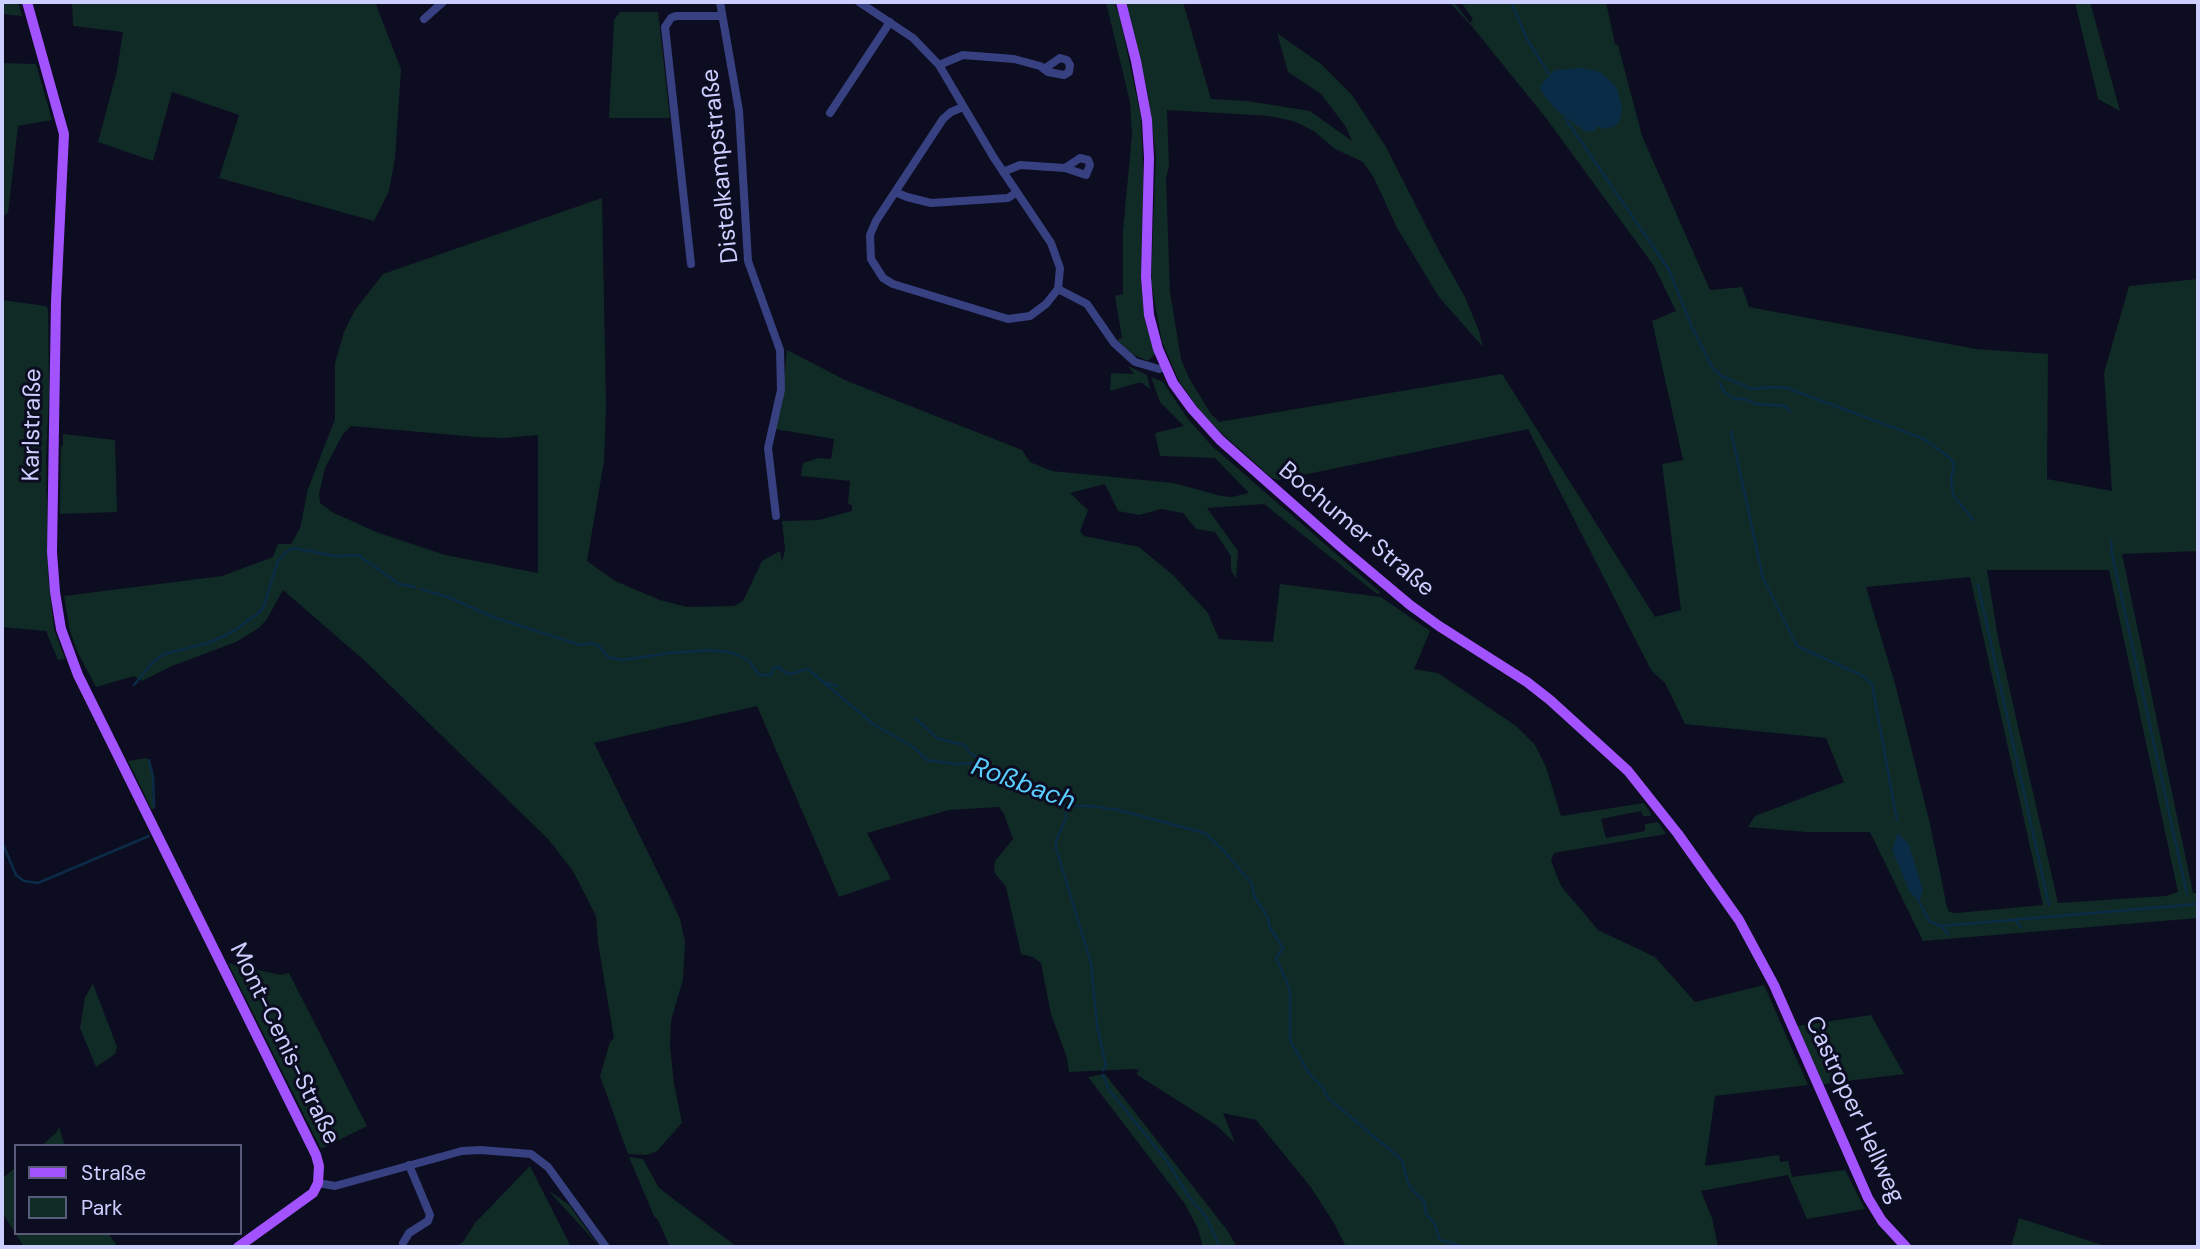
<!DOCTYPE html>
<meta charset="utf-8">
<style>
body{margin:0}
#map{position:relative;width:2200px;height:1249px;overflow:hidden;background:#0d0d21;font-family:"DM Sans",sans-serif}
canvas{display:block}
.frame{position:absolute;inset:0;border:4px solid #cccfff;pointer-events:none}
.legend{position:absolute;left:14px;top:1144px;width:228px;height:91px;box-sizing:border-box;background:#0d0d21;border:2px solid #595b7a;margin:0;padding:9px 12px;list-style:none;font-size:21px;color:#cccfff}
.legend li{display:flex;align-items:center;gap:14px;height:35px}
.legend b{width:35px;border:2px solid #595b7a}
</style>
<div id="map">
<canvas width="2200" height="1249"></canvas>
<div class="frame"></div>
<ul class="legend">
<li><b style="height:9px;background:#a253ff"></b>Straße</li>
<li><b style="height:19px;background:#102a25"></b>Park</li>
</ul>
</div>
<script>
const context = document.querySelector('canvas').getContext('2d');
context.lineJoin = 'round';
function paint(path, color) { context.fillStyle = color; context.fill(path, 'evenodd'); }
const poly = rows => new Path2D(rows.map(r => 'M' + r).join(''));
function stroke(path, color, width, dash) { context.strokeStyle = color; context.lineWidth = width; context.lineCap = dash ? 'butt' : 'round'; context.setLineDash(dash || []); context.stroke(path); }
function drawText(font, color, halo, rows, align = 'center') {
  context.font = font + ' "DM Sans",sans-serif'; context.lineWidth = 6; context.setLineDash([]); context.textBaseline = 'middle'; context.strokeStyle = halo; context.fillStyle = color; for (const [text, x, y, turn = 0] of rows) {
    context.save(); context.translate(x, y); context.rotate((+turn || 0) * Math.PI / 180); context.textAlign = isNaN(turn) ? turn : align; if (halo) context.strokeText(text, 0, 0); context.fillText(text, 0, 0); context.restore();
  }
}
const green = poly([
 [2,2,18,2,22,16,2,14],
 [72,2,375,2,401,69,395,158,389,191,374,221,219,178,239,115,172,92,153,161,98,142,117,71,123,32,73,26],
 [1106,2,1114,2,1120,18,1141,117,1144,193,1141,277,1145,321,1155,354,1148,361,1132,354,1117,340,1122,338,1115,296,1123,294,1123,231,1132,134,1130,102],
 [1126,2,1183,2,1211,99,1247,101,1310,111,1352,141,1346,127,1321,94,1288,72,1277,33,1321,64,1352,95,1386,147,1439,251,1465,297,1479,331,1483,347,1439,297,1397,228,1374,178,1363,162,1335,149,1314,131,1293,121,1270,116,1167,110,1169,165,1166,179,1170,292,1181,359,1189,378,1211,414,1219,422,1502,374,1655,617,1681,610,1662,464,1683,460,1652,321,1676,311,1654,266,1546,118,1470,24,1449,2,1454,2,1470,23,1473,19,1461,2,1606,2,1615,44,1618,45,1642,136,1710,290,1742,287,1749,307,1976,349,2048,354,2047,479,2112,491,2104,373,2129,286,2198,279,2198,551,2122,554,2193,893,2198,893,2198,918,1923,941,1870,832,1806,832,1748,827,1755,816,1844,782,1826,738,1685,724,1665,683,1651,670,1528,429,1278,480,1272,478,1219,431,1200,411,1179,381,1162,342,1151,282,1156,155,1148,94],
 [1987,570,2109,570,2178,892,2166,896,2058,903,1998,638],
 [1970,577,2043,905,1956,913,1949,912,1947,907,1930,824,1896,687,1866,587],
 [2075,2,2090,2,2120,111,2098,99],
 [620,12,658,12,670,118,609,118,614,20],
 [2,63,36,64,52,120,18,126,8,213,2,217],
 [602,198,606,407,604,461,587,561,615,581,660,600,687,607,734,606,743,601,762,561,780,551,782,562,785,550,782,521,819,520,852,511,852,505,848,504,850,481,801,476,803,463,819,458,831,459,834,439,775,429,781,408,787,350,847,381,1022,450,1030,462,1052,471,1174,483,1221,496,1232,497,1249,493,1215,458,1160,456,1155,433,1184,426,1160,402,1151,377,1163,382,1188,419,1212,446,1381,593,1377,594,1264,504,1207,508,1238,551,1236,579,1231,570,1231,556,1215,532,1196,529,1183,513,1161,509,1139,515,1118,511,1105,484,1070,493,1088,510,1080,531,1084,536,1139,547,1173,575,1208,613,1219,639,1273,642,1280,584,1381,597,1430,631,1414,669,1438,673,1516,726,1535,745,1546,767,1561,816,1644,803,1651,814,1650,816,1643,816,1641,811,1601,819,1606,838,1645,831,1645,824,1658,822,1666,834,1554,853,1551,861,1561,886,1598,930,1655,957,1695,1002,1764,985,1808,1085,1715,1096,1705,1166,1779,1155,1780,1162,1788,1161,1792,1177,1845,1170,1865,1209,1807,1219,1788,1175,1701,1191,1712,1218,1718,1247,1346,1247,1334,1223,1310,1186,1256,1120,1223,1113,1235,1143,1216,1125,1136,1074,1139,1071,1136,1069,1069,1072,1067,1058,1051,1014,1041,963,1033,957,1021,954,1006,887,994,872,995,861,1013,839,1004,814,999,807,949,810,867,833,891,879,839,897,757,706,594,743,670,897,680,919,685,942,683,979,671,1021,670,1046,674,1084,682,1123,657,1151,647,1155,628,1154,600,1076,610,1042,614,1038,598,943,596,916,573,871,548,839,365,661,283,590,267,619,259,628,236,642,172,666,142,681,134,676,96,687,77,651,70,631,64,596,222,576,273,557,278,544,291,544,300,528,308,489,335,419,335,363,344,332,355,310,383,274],
 [351,426,477,437,504,438,538,435,538,573,445,555,376,532,332,512,320,503,319,494,325,468,343,434],
 [2,300,46,306,48,309,49,393,46,460,48,576,54,629,65,659,58,660,46,631,2,627],
 [1128,366,1147,375,1150,389,1142,383,1137,383,1110,391,1111,373,1134,374],
 [63,434,115,440,117,512,60,514,61,447,63,446],
 [146,758,149,760,152,777,152,794,155,808,152,810,128,761],
 [228,963,280,975,289,973,367,1126,321,1149],
 [93,984,117,1047,115,1054,96,1067,80,1028,85,997],
 [1871,1015,1904,1074,1823,1084,1797,1026],
 [1105,1074,1227,1230,1237,1247,1203,1247,1198,1229,1185,1204,1088,1077],
 [59,1127,65,1146,41,1146,56,1133],
 [629,1157,643,1159,659,1188,737,1247,670,1247,658,1220,654,1216],
 [530,1166,571,1247,456,1247,463,1242,475,1223],
 [16,1167,16,1233,108,1233,118,1247,24,1247,2,1212,2,1179],
 [548,1190,569,1205,599,1246],
 [2019,1218,2108,1247,2011,1247]
]);
const water = poly([
 [1583,68,1600,72,1616,86,1622,106,1621,118,1617,125,1605,129,1598,126,1595,131,1586,132,1556,110,1542,92,1540,87,1543,82,1555,70],
 [1898,833,1909,845,1923,890,1919,902,1910,892,1892,850]
]);
const stream = poly([
 [1511,2,1527,39,1549,74],
 [1565,118,1669,270,1692,327,1712,367,1723,377,1745,386,1752,389,1770,387,1787,388,1924,439,1951,459,1954,464,1951,479,1953,495,1973,520],
 [1720,383,1724,392,1733,398,1748,400,1756,404,1785,406,1790,411],
 [1731,431,1763,578,1797,646,1863,676,1872,684,1897,820],
 [2111,540,2112,554,2187,894],
 [1978,585,2049,905],
 [421,589,450,598,493,617,580,645,592,643,599,646,608,657,622,660,670,653,709,650,729,652,738,655,749,661,759,675,771,675,774,668,780,667,782,671,790,674,808,669,873,724,912,746,927,760,956,764,972,763,998,777,1002,783,1028,791,1033,795,1058,800,1064,806,1091,806,1118,810,1205,833,1224,851,1252,884,1254,896,1268,918,1270,928,1283,948,1276,958,1287,982,1290,992,1290,1040,1308,1072,1323,1088,1328,1098,1402,1160,1408,1183,1413,1191,1424,1201,1426,1214,1434,1223,1440,1240,1465,1247],
 [827,683,837,686],
 [134,685,153,662,164,654,208,643,232,632,257,614,263,608,278,561,287,551,293,548,335,556,358,555,399,584,415,587],
 [915,718,938,739,965,745,969,752,983,762,989,772],
 [149,760,153,777,154,806],
 [1066,807,1066,818,1056,841,1056,848,1091,963,1097,1025,1106,1066,1103,1070],
 [2,842,16,875,24,881,38,883,149,836],
 [1919,901,1929,921,1941,926,2198,904],
 [2015,920,2021,927],
 [1941,927,1949,934],
 [1103,1075,1109,1090,1167,1161,1189,1197,1206,1217,1220,1247]
]);
const minor = poly([
 [720,2,739,111,748,261,780,350,781,390,768,448,776,516],
 [859,2,913,38,939,65,994,158,1051,243,1060,268,1058,289,1046,304,1030,316,1008,319,893,284,883,278,871,259,870,235,876,221,943,119,951,112,963,107],
 [424,19,443,2],
 [939,65,963,55,1014,59,1040,66,1048,72,1064,75,1069,72,1070,65,1067,60,1060,58,1044,69],
 [830,113,890,22],
 [1003,172,1020,165,1065,168,1086,175,1090,165,1088,160,1080,158,1065,168],
 [895,192,907,197,931,203,1008,198,1017,192],
 [691,264,665,27,671,18,676,16,722,16],
 [1058,289,1087,304,1114,343,1135,362,1159,369,1165,367],
 [318,1183,335,1186,462,1151,481,1150,531,1154,548,1167,606,1247],
 [403,1243,409,1233,428,1221,430,1215,409,1165]
]);
const major = poly([
 [27,2,64,134,56,302,52,552,55,592,61,629,78,675,316,1155,319,1166,318,1183,313,1193,238,1247],
 [1121,2,1136,61,1147,120,1149,158,1146,277,1149,315,1158,349,1173,383,1192,409,1220,440,1341,547,1410,605,1439,626,1527,682,1550,700,1628,771,1678,834,1739,920,1774,985,1868,1198,1882,1221,1906,1247]
]);
const streetNames = [
 ["Distelkampstraße",721,166,-96],
 ["Karlstraße",33,425,-89],
 ["Bochumer Straße",1356,530,40],
 ["Mont-Cenis-Straße",284,1044,64],
 ["Castroper Hellweg",1854,1110,65]
];
const waterNames = [
 ["Roßbach",1023,785,20]
];
paint(green, '#102a25');
paint(water, '#0b2c46');
stroke(stream, '#0b2c46', 2.5);
stroke(minor, '#374080', 8);
stroke(major, '#a253ff', 10);
drawText('24px', '#cccfff', '#0d0d21', streetNames);
drawText('italic 26px', '#5aceff', '#0d0d21', waterNames);
</script>
